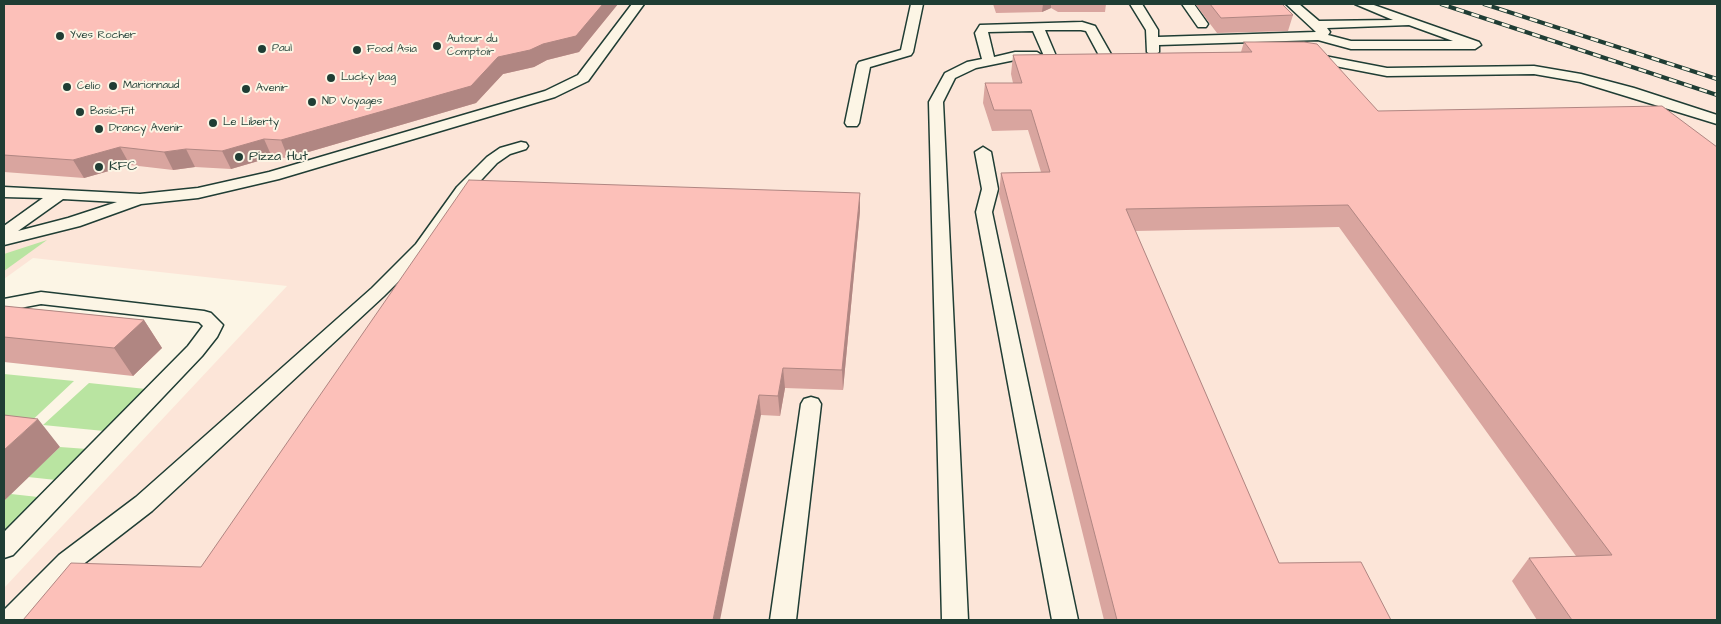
<!DOCTYPE html>
<style>
body{margin:0}
#map{position:relative;width:1721px;height:624px;overflow:hidden;background:#fcf5e5;font-family:"Architects Daughter",sans-serif}
canvas{display:block}
.frame{position:absolute;inset:0;border:5px solid #1f3d34;pointer-events:none}
</style>
<div id="map">
<canvas width="1721" height="624"></canvas>
<div class="frame"></div>
</div>
<script>
const context = document.querySelector('canvas').getContext('2d');
context.lineJoin = 'round';
function paint(path, color) { context.fillStyle = color; context.fill(path, 'evenodd'); }
const poly = rows => new Path2D(rows.map(r => 'M' + r).join(''));
function stroke(path, color, width, dash) { context.strokeStyle = color; context.lineWidth = width; context.lineCap = dash ? 'butt' : 'round'; context.setLineDash(dash || []); context.stroke(path); }
function drawText(font, color, halo, rows, align = 'center') {
  context.font = font + ' "Architects Daughter",sans-serif'; context.lineWidth = 4; context.setLineDash([]); context.textBaseline = 'middle'; context.strokeStyle = halo; context.fillStyle = color; for (const [text, x, y, turn = 0] of rows) {
    context.save(); context.translate(x, y); context.rotate((+turn || 0) * Math.PI / 180); context.textAlign = isNaN(turn) ? turn : align; if (halo) context.strokeText(text, 0, 0); context.fillText(text, 0, 0); context.restore();
  }
}
const built = poly([
 [4,4,1717,4,1717,620,4,620,4,588,287,286,33,258,4,279]
]);
const green = poly([
 [47,240,4,271,4,254],
 [4,374,74,381,25,427,4,456],
 [89,383,146,389,104,431,43,425],
 [60,447,87,449,56,480,28,477],
 [11,494,38,497,4,532,4,501]
]);
const service = poly([
 [632,4,644,4,588,81,555,97,279,179,198,198,141,204,80,226,4,245,4,226,43,198,4,197,4,187,140,194,198,188,269,172,545,91,578,75,632,4],
 [63,199,117,202,68,218,18,231,63,199],
 [911,4,923,4,913,52,911,55,870,67,859,123,857,126,847,126,845,123,857,65,859,62,901,50,911,4],
 [1130,4,1142,4,1158,30,1158,37,1316,32,1286,4,1299,4,1319,21,1393,20,1355,4,1371,4,1479,42,1481,45,1475,49,1351,49,1318,40,1159,45,1159,52,1153,56,1147,52,1146,30,1130,4],
 [1409,25,1453,41,1351,41,1328,35,1330,32,1327,28,1409,25],
 [1182,4,1194,4,1208,24,1206,27,1198,27,1182,4],
 [1082,22,1095,26,1112,56,1111,59,1101,59,1086,31,1081,30,1045,30,1056,56,1050,60,1044,56,1033,31,988,32,994,57,1015,52,1037,52,1043,56,1037,60,1015,60,976,68,955,78,943,102,968,620,942,620,929,102,945,73,967,62,982,59,975,33,980,25,1082,22],
 [1309,53,1387,68,1534,66,1581,74,1634,88,1717,115,1717,124,1580,82,1534,74,1387,76,1304,60,1303,57,1309,53],
 [521,142,526,143,528,146,526,149,510,154,497,163,469,193,428,252,384,296,152,511,77,569,28,620,4,620,4,610,59,555,136,497,372,288,416,244,457,187,487,157,500,148,521,142],
 [983,147,991,152,998,189,992,212,1078,620,1052,620,976,212,982,189,975,152,983,147],
 [41,292,204,311,211,313,223,325,217,337,202,356,13,555,4,558,4,532,188,346,203,326,199,322,41,304,4,311,4,299,41,292],
 [811,397,818,399,821,404,796,620,770,620,801,404,804,399,811,397]
]);
const rail = poly([
 [1441,4,1717,95],
 [1484,4,1717,79]
]);
const wall = poly([
 [4,4,618,4,579,52,547,60,534,67,503,74,476,103,288,158,272,157,231,169,195,167,173,170,130,165,84,178,4,172],
 [993,4,1106,4,1105,12,1058,12,1051,8,1042,12,996,13],
 [1195,4,1282,4,1293,15,1288,31,1217,33],
 [1244,42,1717,620,1537,620,1512,581,1529,558,1576,556,1339,227,1135,231,1279,563,1391,620,1104,620,999,194,1001,173,1041,172,1028,130,992,131,983,103,985,83,1013,83,1011,74,1013,55,1241,52],
 [860,211,843,390,785,388,780,416,761,415,201,567],
 [4,306,144,320,162,348,133,376,4,362]
]);
const shadedWall = poly([
 [603,4,618,4,579,52,547,60,534,67,503,74,476,103,288,158,281,140,498,57],
 [1043,4,1051,4,1051,8,1042,12],
 [264,139,272,157,231,169,222,151],
 [120,147,130,165,84,178,73,160],
 [186,149,195,167,173,170,164,152],
 [860,193,860,211,843,390,842,370],
 [144,320,162,348,133,376,114,348],
 [783,368,785,388,780,416,778,396],
 [759,395,761,415,720,620,713,620],
 [38,419,60,447,4,501,4,450]
]);
const building = poly([
 [4,4,603,4,576,36,543,44,530,50,498,57,471,86,281,140,264,139,222,151,186,149,164,152,120,147,73,160,4,155,4,4],
 [1210,4,1282,4,1293,15,1221,18,1210,4],
 [1244,42,1304,42,1317,44,1378,111,1662,106,1717,147,1717,620,1572,620,1529,558,1612,555,1348,205,1126,209,1279,563,1361,562,1391,620,1117,620,1001,173,1050,172,1031,110,994,110,985,83,1022,83,1013,55,1252,52,1244,42],
 [469,180,860,193,842,370,783,368,778,396,759,395,713,620,23,620,71,563,201,567,469,180],
 [4,306,144,320,114,348,4,337,4,306],
 [4,415,38,419,4,450,4,415]
]);
const markers = [
 [60,36,5,"#1f3d34"],
 [437,46,5,"#1f3d34"],
 [262,49,5,"#1f3d34"],
 [357,50,5,"#1f3d34"],
 [331,78,5,"#1f3d34"],
 [113,86,5,"#1f3d34"],
 [67,87,5,"#1f3d34"],
 [246,89,5,"#1f3d34"],
 [312,102,5,"#1f3d34"],
 [80,112,5,"#1f3d34"],
 [213,123,5,"#1f3d34"],
 [99,129,5,"#1f3d34"],
 [239,157,5,"#1f3d34"],
 [99,167,5,"#1f3d34"]
];
const farPoinames = [
 ["Yves Rocher",70,36],
 ["Autour du",447,40],
 ["Comptoir",447,53],
 ["Paul",272,49],
 ["Food Asia",367,50],
 ["Lucky bag",341,78],
 ["Marionnaud",123,86],
 ["Celio",77,87],
 ["Avenir",256,89],
 ["ND Voyages",322,102],
 ["Basic-Fit",90,112],
 ["Le Liberty",223,123],
 ["Drancy Avenir",109,129]
];
const poiNames = [
 ["Pizza Hut",249,157],
 ["KFC",109,167]
];
paint(built, '#fce5d8');
paint(green, '#b9e4a1');
stroke(service, '#1f3d34', 3);
paint(service, '#fcf5e5');
stroke(rail, '#1f3d34', 4);
stroke(rail, '#fcf5e5', 2.5, [8]);
paint(wall, '#d9a59f');
paint(shadedWall, '#b08682');
paint(building, '#fcc0b9');
stroke(building, '#b08682', 1);
for (const [x, y, r, color] of markers) { const dot = new Path2D(); dot.arc(x, y, r, 0, 2 * Math.PI); context.fillStyle = color; context.fill(dot); stroke(dot, '#fcf5e5', 2); }
drawText('11px', '#1f3d34', '#fcf5e5', farPoinames, 'left');
drawText('14px', '#1f3d34', '#fcf5e5', poiNames, 'left');
</script>
